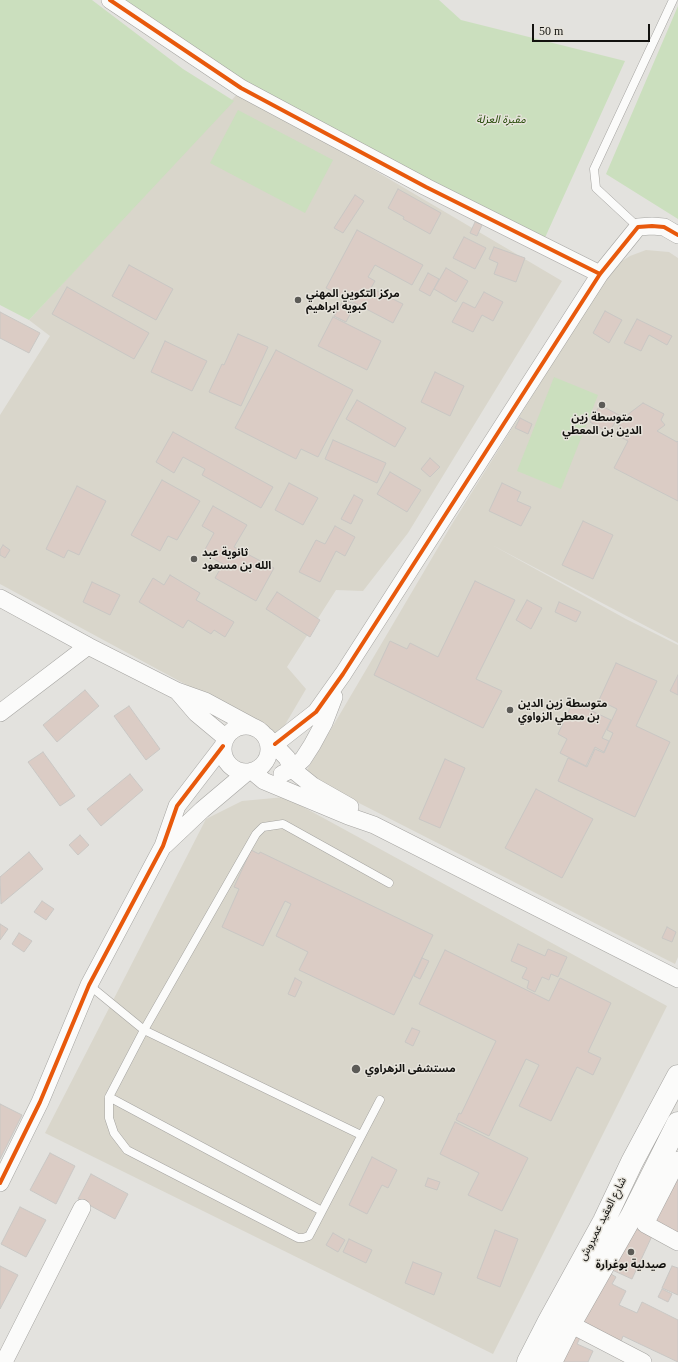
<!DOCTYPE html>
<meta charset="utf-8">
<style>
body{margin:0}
#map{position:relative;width:678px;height:1362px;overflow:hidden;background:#e3e2de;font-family:"Times New Roman",serif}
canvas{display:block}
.scale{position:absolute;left:532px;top:24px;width:118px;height:18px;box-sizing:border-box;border:2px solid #13120f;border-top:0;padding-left:5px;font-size:12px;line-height:14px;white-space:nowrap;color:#13120f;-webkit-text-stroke:3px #e6e3db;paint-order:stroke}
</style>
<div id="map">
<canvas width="678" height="1362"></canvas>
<div class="scale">50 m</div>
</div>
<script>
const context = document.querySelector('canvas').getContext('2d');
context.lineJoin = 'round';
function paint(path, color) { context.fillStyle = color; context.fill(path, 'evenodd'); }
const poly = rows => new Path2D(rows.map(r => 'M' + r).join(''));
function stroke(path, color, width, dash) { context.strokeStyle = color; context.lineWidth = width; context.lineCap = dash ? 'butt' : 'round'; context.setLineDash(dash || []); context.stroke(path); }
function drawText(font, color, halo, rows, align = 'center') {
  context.font = font + ' "Times New Roman","Noto Sans Arabic",serif'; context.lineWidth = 3; context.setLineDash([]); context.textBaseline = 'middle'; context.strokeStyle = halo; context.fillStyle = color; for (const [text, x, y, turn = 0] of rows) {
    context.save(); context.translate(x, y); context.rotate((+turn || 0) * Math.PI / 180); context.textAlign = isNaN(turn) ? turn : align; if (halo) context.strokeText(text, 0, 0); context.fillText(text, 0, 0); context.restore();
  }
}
const built = poly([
 [240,91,562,281,408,533,363,591,336,590,287,667,306,689,279,735,0,584,0,415,50,336,29,320],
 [646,250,669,252,678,258,678,643,492,545,626,619,678,645,678,957,675,964,304,775,452,524,601,286,614,266,630,256],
 [285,797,667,1006,493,1354,45,1133,206,819,242,801]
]);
const green = poly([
 [0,0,92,0,183,69,234,101,29,320,0,305],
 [120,0,439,0,461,20,625,61,543,242,250,85],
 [678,6,678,219,606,174],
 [238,110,333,160,305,213,210,163],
 [554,377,598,395,561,489,517,471]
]);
const building = poly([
 [398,189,441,213,430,234,403,219,404,217,388,208,398,189],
 [355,195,364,201,343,233,334,228,355,195],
 [475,222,482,225,477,236,470,233,475,222],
 [357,230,423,265,412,285,375,265,368,277,375,281,371,288,403,304,393,323,326,288,357,230],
 [464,237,486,248,475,269,453,258,464,237],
 [494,247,525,258,516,282,494,274,498,263,489,259,494,247],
 [129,265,173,289,156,320,112,296,129,265],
 [446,268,468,281,456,302,434,289,446,268],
 [428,273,439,279,430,296,419,290,428,273],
 [67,287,149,333,134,359,52,314,67,287],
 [484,292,503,302,493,321,482,315,473,332,452,322,463,302,475,308,484,292],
 [344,299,355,305,346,322,334,316,344,299],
 [605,311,622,320,609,343,593,333,605,311],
 [0,312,40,333,29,353,0,338,0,312],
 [333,317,381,341,367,370,318,346,333,317],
 [637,319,672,336,667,345,649,335,641,351,624,343,637,319],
 [238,334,268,347,241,406,209,392,222,364,224,365,238,334],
 [165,341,207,361,192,391,151,372,165,341],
 [276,350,353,390,318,457,301,449,296,459,235,428,276,350],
 [435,372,464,386,450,416,421,402,435,372],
 [357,400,406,428,395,447,346,419,357,400],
 [643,403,664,414,661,420,665,425,657,431,677,442,678,441,678,501,614,468,628,441,615,434,623,418,643,403],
 [600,405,619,415,609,433,590,422,600,405],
 [520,418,532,424,528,434,515,428,520,418],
 [173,432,273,487,261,508,202,475,205,469,183,457,174,473,156,462,173,432],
 [333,440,386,463,377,483,325,459,333,440],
 [430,458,440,467,430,477,421,469,430,458],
 [390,472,421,490,407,512,377,494,390,472],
 [162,480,200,501,177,540,168,536,160,551,131,535,162,480],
 [289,483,318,498,303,525,275,510,289,483],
 [502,483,521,492,517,501,531,507,521,526,489,511,502,483],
 [77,486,106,501,79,555,68,550,64,558,46,549,77,486],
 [354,495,363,500,351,524,341,519,354,495],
 [213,506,247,525,234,547,274,568,256,601,215,578,223,564,203,553,214,533,202,526,213,506],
 [583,521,613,535,593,579,562,565,583,521],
 [335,526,355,537,345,556,336,551,320,582,299,572,316,540,325,544,335,526],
 [3,545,10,550,5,558,0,555,0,550,3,545],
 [170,575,200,593,196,600,234,622,225,637,214,630,211,634,188,620,183,628,139,602,153,578,164,585,170,575],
 [475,581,515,600,476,679,502,691,483,728,374,675,390,641,407,649,410,643,438,657,475,581],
 [92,582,120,595,110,615,83,602,92,582],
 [277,592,320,620,310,637,266,609,277,592],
 [527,600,542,608,531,629,516,620,527,600],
 [559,602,581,612,576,622,555,612,559,602],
 [616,663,657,681,636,726,670,742,635,817,558,781,568,758,587,767,595,749,604,753,613,733,607,730,617,709,599,700,616,663],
 [678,675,678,695,670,691,678,675],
 [85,690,99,706,57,742,43,725,85,690],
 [573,702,611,720,602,738,609,741,604,752,595,747,586,766,560,753,567,739,558,734,573,702],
 [129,706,160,749,146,760,114,716,129,706],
 [43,752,75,796,60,806,28,762,43,752],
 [445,759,465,768,440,828,419,819,445,759],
 [130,774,143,790,101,826,87,809,130,774],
 [536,789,593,819,562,878,505,848,536,789],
 [80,835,89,845,78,855,69,845,80,835],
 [251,850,259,854,260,852,433,935,394,1015,299,970,308,952,276,936,291,904,285,901,263,946,222,927,239,889,234,887,251,850],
 [29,852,43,869,1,904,0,877,29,852],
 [42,901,54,909,46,920,34,912,42,901],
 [0,924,8,929,0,940,0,924],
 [667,927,676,932,672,942,662,938,667,927],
 [19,933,32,941,24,952,12,944,19,933],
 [518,944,545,956,548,949,567,957,558,977,551,974,549,980,542,977,535,992,527,988,529,981,522,978,527,968,511,961,518,944],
 [445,950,549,1001,560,978,611,1003,588,1052,601,1058,593,1075,577,1067,551,1121,519,1106,539,1065,526,1059,489,1136,456,1120,459,1113,461,1114,496,1041,419,1004,445,950],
 [422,958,429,961,420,979,414,976,422,958],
 [295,978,302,982,295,997,288,994,295,978],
 [412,1028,420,1031,413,1046,405,1042,412,1028],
 [0,1104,22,1115,0,1159,0,1104],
 [455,1122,528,1158,502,1211,468,1195,479,1173,440,1154,455,1122],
 [50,1153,75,1166,56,1204,30,1190,50,1153],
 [372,1157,397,1170,388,1188,382,1185,367,1214,349,1205,372,1157],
 [91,1174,128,1194,115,1219,78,1199,91,1174],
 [428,1178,440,1182,437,1190,425,1186,428,1178],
 [674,1179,678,1181,678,1234,653,1222,674,1179],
 [20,1207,46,1220,26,1257,1,1244,20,1207],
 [630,1225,652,1236,632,1279,610,1269,630,1225],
 [495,1230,518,1239,500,1287,477,1278,495,1230],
 [333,1233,345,1240,338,1252,326,1245,333,1233],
 [349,1239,372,1250,366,1263,343,1252,349,1239],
 [413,1262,442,1273,434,1295,405,1283,413,1262],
 [0,1266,18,1275,0,1309,0,1266],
 [672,1266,678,1268,678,1295,662,1288,672,1266],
 [606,1271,616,1277,612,1284,626,1291,619,1305,637,1313,642,1302,678,1320,678,1362,623,1336,620,1344,580,1325,606,1271],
 [662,1289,672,1294,668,1302,658,1297,662,1289],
 [575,1328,583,1332,577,1344,593,1351,588,1362,559,1362,575,1328]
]);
const lane = poly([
 [638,227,596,188,594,169,673,0],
 [89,985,144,1030,361,1135],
 [109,1097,322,1211],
 [380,1100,309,1236,303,1238,298,1238,127,1150,114,1133,109,1118,109,1097,144,1030,256,834,263,827,283,824,389,883]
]);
const street = poly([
 [110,0,241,88,426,187,600,274],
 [0,598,88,646,177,691,205,701,255,728],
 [178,692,196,713,226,738],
 [0,713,88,646],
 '223 749a23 23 0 1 1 46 0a23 23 0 1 1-46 0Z',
 [266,736,287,758,292,769,313,786,350,807],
 [275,744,316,712,343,674,600,274,638,227,652,226,664,227,678,235],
 [252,771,264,781,348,816,374,825,678,979],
 [282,774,292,769,303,759,312,745,324,723,334,697],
 [165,845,202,810,247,772],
 [678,1160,645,1224,678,1242],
 [0,1183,40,1102,89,985,163,846,177,806,223,746],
 [570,1324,643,1362],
 [4,1362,82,1208]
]);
const primary = poly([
 [528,1362,549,1321,604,1221,632,1162,678,1076],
 [551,1362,570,1324,632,1215,678,1123]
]);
const cycleway = poly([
 [110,0,241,88,426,187,600,274],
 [275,744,316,712,343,674,600,274,638,227,652,226,664,227,678,235],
 [0,1183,40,1102,89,985,163,846,177,806,223,746]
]);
const markers = [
 [298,300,4,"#5c5b57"],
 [602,405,4,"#5c5b57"],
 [194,559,4,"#5c5b57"],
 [510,710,4,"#5c5b57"],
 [356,1069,5,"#5c5b57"],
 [631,1252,4,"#5c5b57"]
];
const parkNames = [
 ["مقبرة العزلة",501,120]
];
const poiNames = [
 ["مركز التكوين المهني",306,294],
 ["كبوية ابراهيم",306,307],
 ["متوسطة زين",602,418,"center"],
 ["الدين بن المعطي",602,431,"center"],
 ["ثانوية عبد",202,553],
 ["الله بن مسعود",202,566],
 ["متوسطة زين الدين",518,704],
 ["بن معطي الزواوي",518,717],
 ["مستشفى الزهراوي",365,1069],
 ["صيدلية بوغرارة",631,1265,"center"]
];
const streetNames = [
 ["شارع العقيد عميروش",603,1219,-63]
];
paint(built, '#d9d6cb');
paint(green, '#cbdfbe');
paint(building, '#dbccc5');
stroke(building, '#c9c7c4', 1);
stroke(lane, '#a5a4a1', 9);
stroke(street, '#a5a4a1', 18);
stroke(primary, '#a5a4a1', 23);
stroke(lane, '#fbfbfa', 8);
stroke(street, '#fbfbfa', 17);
stroke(primary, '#fbfbfa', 22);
stroke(cycleway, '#e8590c', 4);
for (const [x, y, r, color] of markers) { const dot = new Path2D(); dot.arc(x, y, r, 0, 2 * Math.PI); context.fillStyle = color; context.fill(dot); stroke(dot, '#e6e3db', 1.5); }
drawText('italic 11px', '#264a08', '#e6e3db', parkNames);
drawText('bold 11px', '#13120f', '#e6e3db', poiNames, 'left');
drawText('11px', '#13120f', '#e6e3db', streetNames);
</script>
